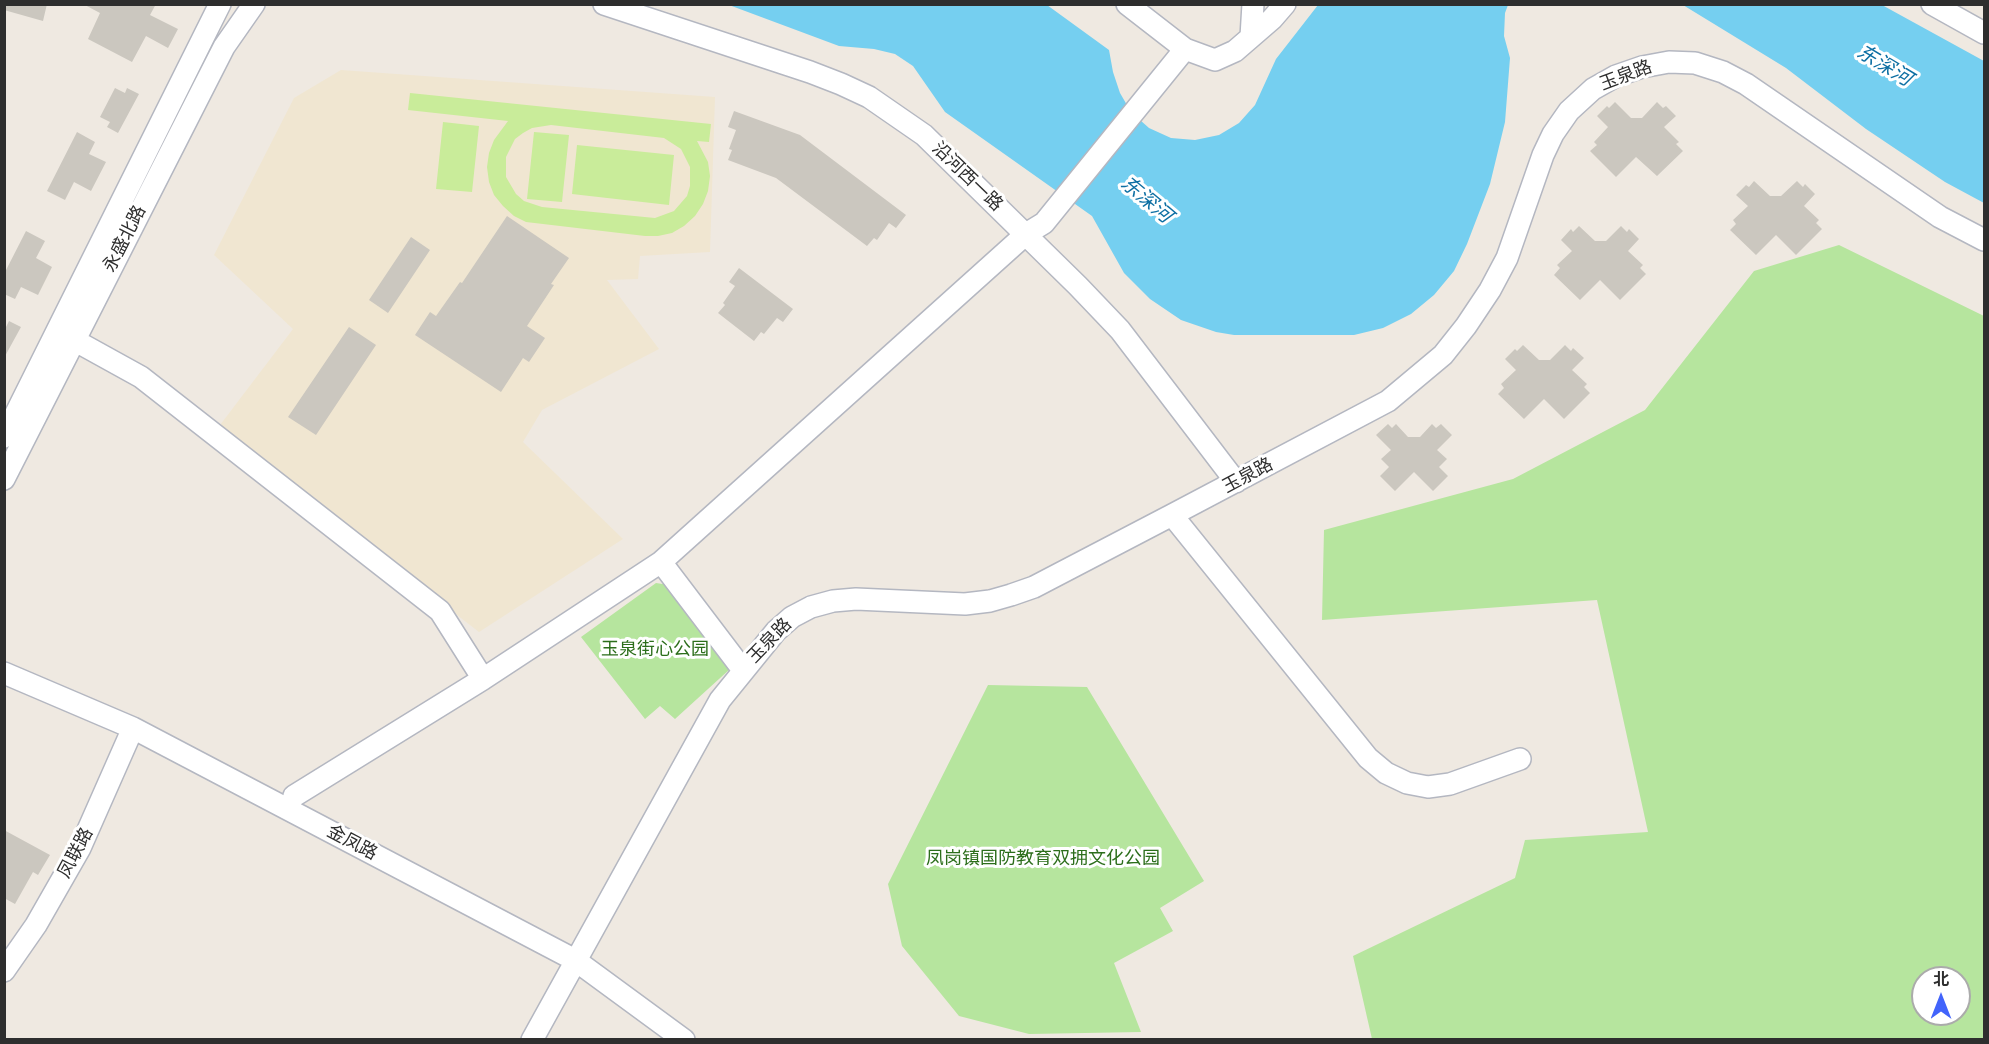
<!DOCTYPE html>
<meta charset="utf-8">
<style>
body{margin:0}
#map{position:relative;width:1989px;height:1044px;overflow:hidden;background:#efe9e1;font-family:Arial,"Noto Sans SC",sans-serif}
canvas{display:block}
.frame{position:absolute;inset:0;border:6px solid #2e2e2e;pointer-events:none}
.north{position:absolute;left:1911px;top:966px;width:60px;height:60px;box-sizing:border-box;background:#fff;border:2px solid #ababab;border-radius:50%;rotate:0deg;font-size:16px;font-weight:700;line-height:24px;text-align:center;color:#2e2e2e}
.north::after{content:'';display:block;margin:auto;width:21px;height:27px;background:#4264fb;clip-path:polygon(50% 0,100% 100%,50% 72%,0 100%)}
</style>
<div id="map">
<canvas width="1989" height="1044"></canvas>
<div class="frame"></div>
<div class="north">北</div>
</div>
<script>
const context = document.querySelector('canvas').getContext('2d');
context.lineJoin = 'round';
function paint(path, color) { context.fillStyle = color; context.fill(path, 'evenodd'); }
const poly = rows => new Path2D(rows.map(r => 'M' + r).join(''));
function stroke(path, color, width, dash) { context.strokeStyle = color; context.lineWidth = width; context.lineCap = dash ? 'butt' : 'round'; context.setLineDash(dash || []); context.stroke(path); }
function drawText(font, color, halo, rows, align = 'center') {
  context.font = font + ' Arial,"Noto Sans SC",sans-serif'; context.lineWidth = 6; context.setLineDash([]); context.textBaseline = 'middle'; context.strokeStyle = halo; context.fillStyle = color; for (const [text, x, y, turn = 0] of rows) {
    context.save(); context.translate(x, y); context.rotate((+turn || 0) * Math.PI / 180); context.textAlign = isNaN(turn) ? turn : align; if (halo) context.strokeText(text, 0, 0); context.fillText(text, 0, 0); context.restore();
  }
}
const education = poly([
 [341,70,715,97,710,252,640,256,638,279,607,280,659,349,542,410,523,442,623,539,479,632,217,429,293,329,214,255,294,98]
]);
const green = poly([
 [1839,245,1984,316,1984,1039,1372,1039,1353,956,1515,878,1525,840,1648,832,1597,600,1322,620,1324,530,1513,479,1645,410,1754,271],
 [1923,978,1959,978,1959,1014,1923,1014],
 [656,583,669,585,730,669,675,719,660,706,645,719,581,637],
 [988,685,1087,687,1204,881,1160,908,1173,931,1114,963,1141,1032,1029,1034,959,1016,902,946,888,884]
]);
const pitch = poly([
 [410,93,711,124,709,142,697,141,708,162,710,176,708,191,703,204,695,216,684,226,672,233,658,236,645,236,526,222,514,216,503,206,494,195,489,182,487,167,489,153,494,140,508,121,408,110],
 [551,125,664,138,681,149,690,167,690,186,687,196,674,211,655,218,542,207,524,201,516,194,506,177,506,157,515,139,523,133,532,128],
 [443,122,479,126,472,192,436,189],
 [534,132,569,135,562,202,527,199],
 [577,145,674,155,669,205,572,194]
]);
const water = poly([
 [729,5,1047,5,1109,50,1113,72,1120,93,1131,112,1149,128,1171,138,1195,140,1219,135,1239,123,1255,105,1276,59,1318,5,1508,5,1505,13,1504,36,1510,58,1505,122,1490,184,1467,244,1454,271,1434,295,1411,314,1383,328,1354,335,1234,335,1216,332,1181,320,1150,299,1124,273,1092,216,945,112,913,66,895,54,874,49,839,46],
 [1683,5,1882,5,1984,61,1984,203,1945,182,1866,129,1786,68]
]);
const building = poly([
 [4,4,47,4,43,21,4,10],
 [83,4,156,4,150,15,178,29,168,48,146,36,132,62,88,39,100,13],
 [115,88,125,93,127,88,139,94,118,133,107,127,110,122,100,117],
 [1615,102,1631,118,1642,118,1657,102,1663,108,1666,106,1676,116,1664,127,1679,142,1676,144,1683,151,1657,176,1636,157,1616,177,1590,151,1597,145,1594,142,1608,127,1597,116,1607,106,1609,108],
 [734,111,800,135,906,215,896,228,889,223,877,240,874,238,867,246,776,178,728,160,732,150,729,149,736,130,728,127],
 [77,132,95,142,89,154,106,162,91,191,74,182,65,200,47,191],
 [1754,181,1770,196,1781,196,1797,181,1803,187,1805,184,1815,194,1804,206,1819,220,1816,223,1822,229,1796,255,1776,235,1756,255,1730,230,1736,224,1733,220,1748,206,1736,195,1746,185,1749,187],
 [507,216,569,258,551,284,554,285,527,326,545,338,529,362,523,358,501,392,415,335,430,312,436,316,460,282,462,283],
 [1579,226,1595,241,1606,241,1621,226,1627,232,1629,229,1639,239,1628,251,1643,265,1640,268,1646,274,1620,300,1600,280,1580,300,1554,275,1560,268,1557,265,1572,251,1561,240,1571,229,1573,232],
 [26,231,45,241,36,258,52,267,38,295,21,287,15,299,4,294,4,274],
 [411,237,430,250,388,313,369,300],
 [739,268,793,309,783,322,777,318,764,334,761,332,754,341,718,313,725,305,723,303,735,286,729,282],
 [9,321,21,327,4,358,4,331],
 [349,327,376,345,316,435,288,417],
 [1523,345,1539,360,1550,360,1565,345,1571,351,1573,348,1584,358,1572,370,1587,384,1584,387,1590,393,1564,419,1544,399,1524,419,1498,394,1504,388,1501,384,1516,370,1505,359,1515,349,1517,351],
 [1388,424,1392,428,1396,424,1408,437,1420,437,1432,424,1436,428,1441,424,1452,435,1437,450,1447,459,1439,467,1448,476,1433,491,1414,472,1395,491,1380,476,1389,467,1381,459,1391,450,1376,435],
 [4,830,50,855,38,875,33,872,15,904,4,898]
]);
const minor = poly([
 [604,4,810,72,841,84,869,97,924,135,1078,286,1120,330,1236,482],
 [1127,4,1185,49,1215,60,1235,51,1272,19,1285,4],
 [1932,4,1984,33],
 [1251,37,1253,4],
 [74,340,141,377,440,611,483,679],
 [4,437,220,4],
 [4,479,224,47,254,4],
 [1172,515,1368,758,1386,773,1407,783,1428,787,1450,784,1520,759],
 [661,562,743,670],
 [4,673,133,728,575,960,684,1040],
 [294,796,483,679,661,562,1026,234,1044,223,1185,49],
 [4,971,36,925,80,848,133,728],
 [532,1040,720,700,776,631,792,617,811,607,833,601,856,599,965,604,990,601,1011,595,1034,587,1172,515,1388,401,1443,355,1466,326,1490,290,1507,258,1543,155,1553,134,1569,111,1593,89,1616,76,1642,67,1669,62,1695,63,1723,72,1746,84,1940,217,1984,240]
]);
const streetNames = [
 ["玉泉路",1626,76,-21],
 ["沿河西一路",967,177,44],
 ["永盛北路",125,239,-63],
 ["玉泉路",1248,476,-28],
 ["玉泉路",770,641,-46],
 ["金凤路",352,843,28],
 ["凤联路",76,853,-62]
];
const parkNames = [
 ["玉泉街心公园",655,650],
 ["凤岗镇国防教育双拥文化公园",1043,859]
];
const waterNames = [
 ["东深河",1884,66,31],
 ["东深河",1146,200,40]
];
paint(education, '#f0e6d1');
paint(green, '#b6e59e');
paint(pitch, '#c9ec9a');
paint(water, '#75cff0');
paint(building, '#cbc7bf');
stroke(minor, '#b4b7c1', 24);
stroke(minor, '#fff', 21);
drawText('18px', '#2e2e2e', '#fff', streetNames);
drawText('18px', '#2c6e1b', '#fff', parkNames);
drawText('italic 20px', '#0d6fa3', '#fff', waterNames);
</script>
